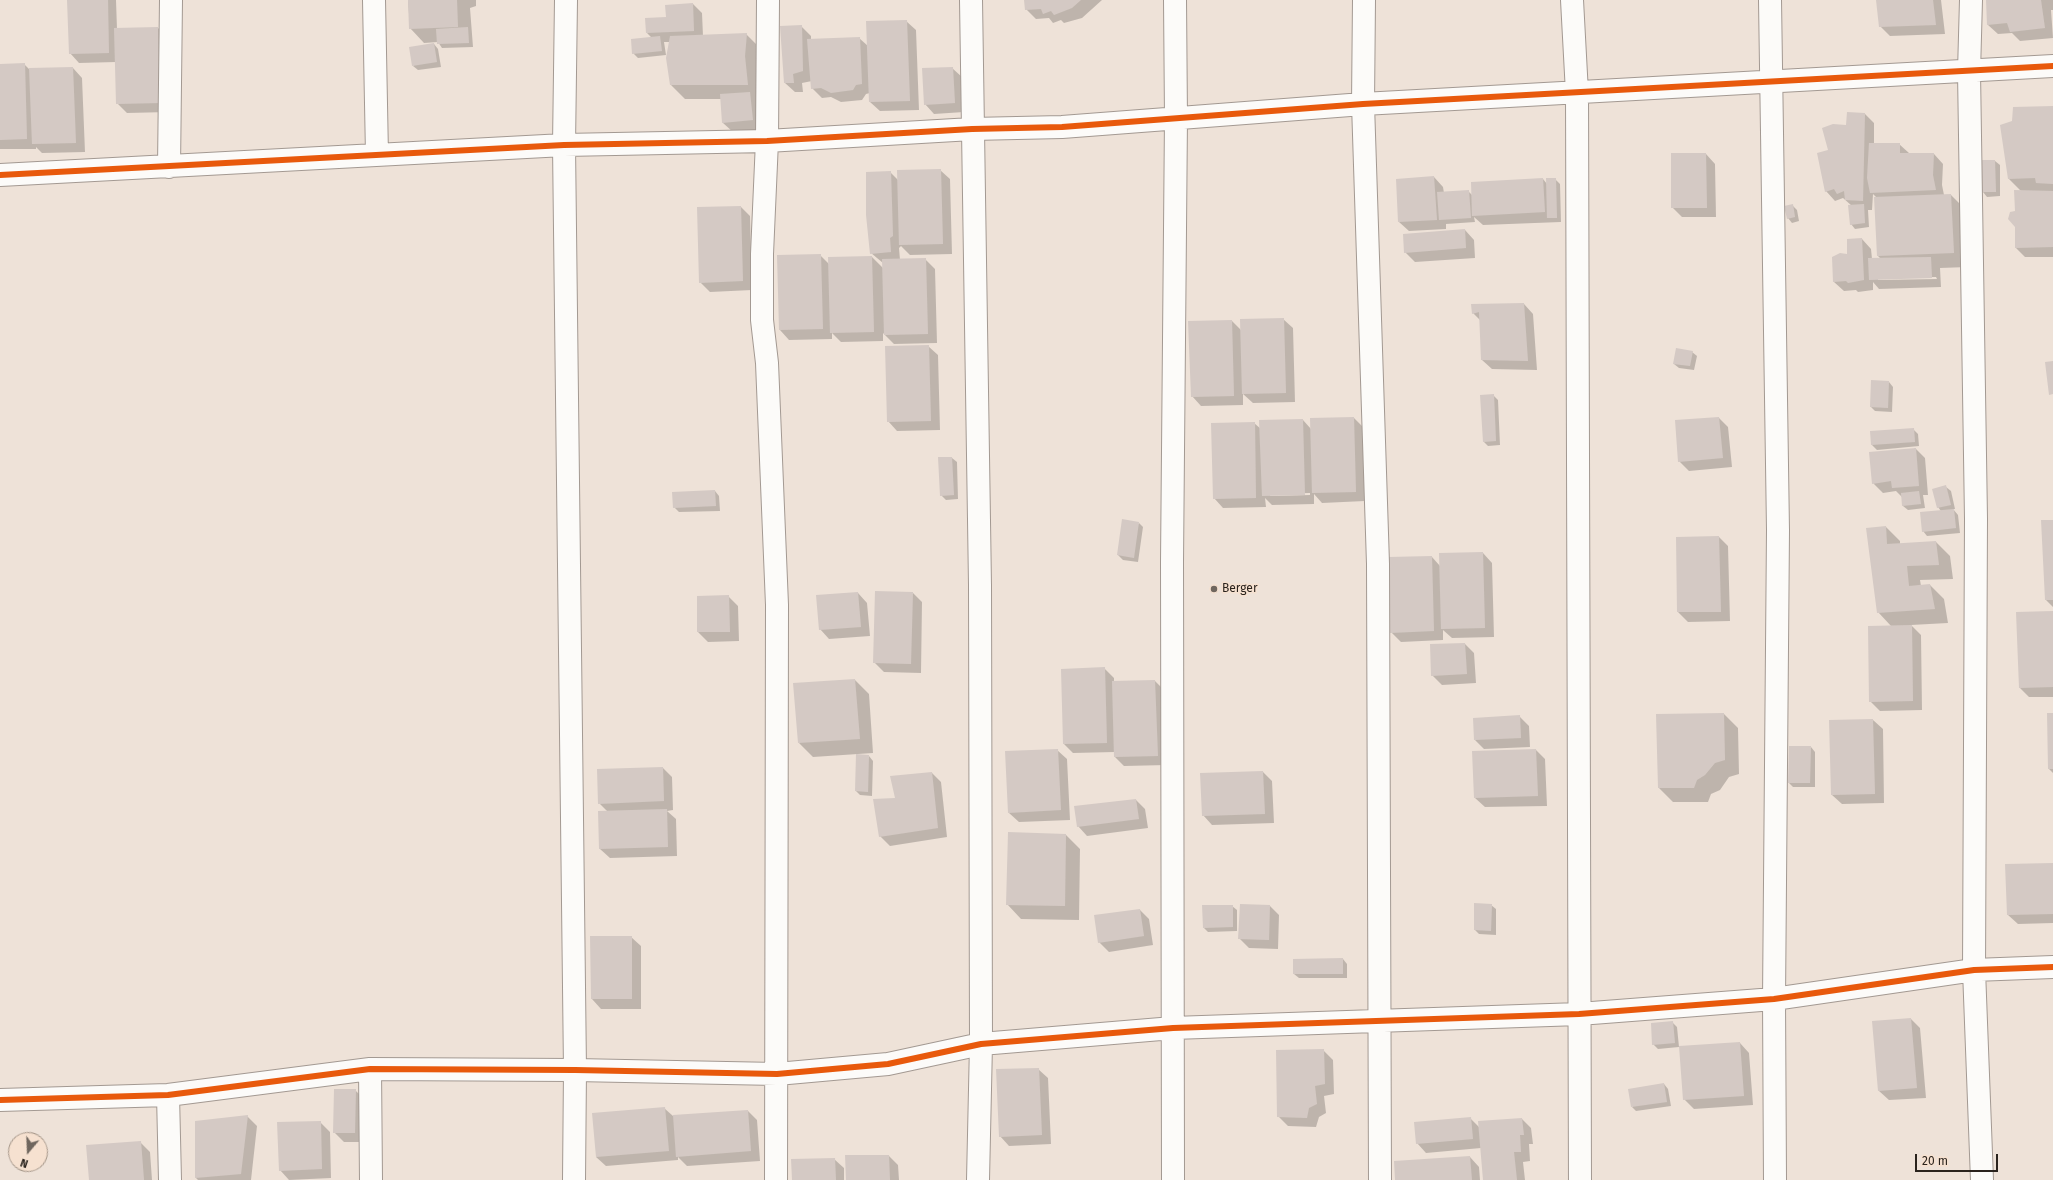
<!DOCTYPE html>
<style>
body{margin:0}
#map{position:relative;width:2053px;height:1180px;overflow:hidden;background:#eee2d8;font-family:"Fira Sans",sans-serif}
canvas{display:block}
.north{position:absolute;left:8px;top:1132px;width:40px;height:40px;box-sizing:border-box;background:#f6e1d0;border:1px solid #a49588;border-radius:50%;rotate:199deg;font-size:11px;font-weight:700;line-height:16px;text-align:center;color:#2a231d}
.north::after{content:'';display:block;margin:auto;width:14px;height:18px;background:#6f665e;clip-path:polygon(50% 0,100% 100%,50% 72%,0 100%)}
.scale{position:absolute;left:1915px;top:1154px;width:83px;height:18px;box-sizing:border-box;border:2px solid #2a231d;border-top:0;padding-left:5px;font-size:12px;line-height:14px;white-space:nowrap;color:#2a231d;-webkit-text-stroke:3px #f6e1d0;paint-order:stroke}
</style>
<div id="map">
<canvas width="2053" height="1180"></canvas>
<div class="north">N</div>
<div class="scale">20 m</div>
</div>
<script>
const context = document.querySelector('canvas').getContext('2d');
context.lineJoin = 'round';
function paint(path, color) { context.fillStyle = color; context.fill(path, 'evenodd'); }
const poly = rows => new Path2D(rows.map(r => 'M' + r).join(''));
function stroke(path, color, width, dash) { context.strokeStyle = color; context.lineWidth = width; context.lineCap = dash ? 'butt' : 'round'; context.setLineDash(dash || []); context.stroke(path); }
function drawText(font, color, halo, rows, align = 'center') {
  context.font = font + ' "Fira Sans",sans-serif'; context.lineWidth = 3; context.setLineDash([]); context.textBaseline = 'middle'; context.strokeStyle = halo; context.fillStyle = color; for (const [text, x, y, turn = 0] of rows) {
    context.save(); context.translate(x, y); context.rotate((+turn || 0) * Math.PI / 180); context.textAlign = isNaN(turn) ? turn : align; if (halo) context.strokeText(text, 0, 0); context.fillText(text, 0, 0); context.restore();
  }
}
const shadow = poly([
 [68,0,116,0,117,29,158,28,167,37,169,112,127,113,117,103,116,62,79,63,70,53],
 [408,0,476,0,476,6,470,8,473,47,442,48,438,42,424,43,410,28],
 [1025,0,1102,0,1082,18,1064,23,1061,20,1053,23,1049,18,1036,19,1026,9],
 [1877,0,1941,0,1945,34,1890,36,1880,26],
 [1987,0,2053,0,2053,10,2051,10,2053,38,2020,41,2012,33,1998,34,1988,25],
 [693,4,702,13,703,36,746,34,760,48,762,99,756,99,760,102,762,130,733,132,723,123,721,99,685,99,671,85,670,42,664,42,666,55,638,58,633,53,652,38,647,33,667,18],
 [906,21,916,30,919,110,880,111,870,102,870,93,866,94,862,100,841,102,831,97,822,98,812,88,812,81,802,83,803,92,795,92,785,83,801,26,811,36,811,40,859,38,868,46],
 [434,44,438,49,441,67,418,70,413,66],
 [24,64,31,71,73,68,82,78,85,152,42,153,36,147,36,149,0,149,0,65],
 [952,68,962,77,964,112,934,114,925,104],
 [2053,107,2053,257,2025,257,2016,248,2016,212,2022,192,2009,179],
 [1865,114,1874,123,1874,144,1899,144,1909,153,1934,154,1943,164,1942,185,1944,195,1951,195,1965,209,1968,267,1940,268,1941,287,1879,289,1873,282,1873,290,1858,292,1856,290,1844,291,1834,282,1833,257,1848,255,1862,239,1871,249,1872,259,1881,259,1878,256,1875,198,1877,198,1873,194,1872,210,1868,210,1869,227,1855,229,1851,224,1852,206,1843,198,1835,201,1826,191,1829,151,1847,126],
 [1936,277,1937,279,1878,280,1878,278],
 [1706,154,1715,164,1716,217,1682,217,1672,207],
 [1982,161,1995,161,2000,165,2000,196,1987,197,1983,192],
 [940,170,950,179,952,254,910,255,901,246,899,248,900,260,925,259,935,269,937,343,894,344,883,333,883,341,841,342,832,333,832,339,789,340,780,330,778,256,820,255,829,264,872,257,883,268,883,263,871,253,890,172,898,180],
 [1434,177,1443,187,1444,193,1468,191,1472,195,1543,179,1547,184,1555,179,1560,184,1561,222,1483,225,1474,217,1475,222,1446,224,1446,229,1409,231,1399,222],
 [1792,205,1797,210,1799,221,1792,223,1788,218],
 [741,207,750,216,752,290,710,292,700,282],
 [1465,230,1474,240,1475,258,1415,262,1405,252],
 [1524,304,1533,314,1537,370,1492,369,1482,360,1480,320,1473,313,1472,305],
 [1283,319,1293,328,1295,402,1253,403,1243,394,1243,405,1201,406,1192,396,1232,321,1241,330],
 [928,346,938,355,940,430,897,431,888,421],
 [1692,352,1697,356,1694,370,1679,368,1674,364],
 [1889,382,1893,387,1892,412,1875,411,1871,407],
 [1493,395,1498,400,1500,445,1488,446,1484,442],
 [1354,418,1363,427,1365,501,1322,503,1314,494,1314,504,1272,505,1265,498,1266,507,1223,508,1214,498,1254,423,1261,429,1303,420,1311,429],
 [1310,493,1310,495,1270,496,1270,494],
 [1719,418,1728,427,1732,467,1689,471,1679,461],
 [1913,429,1918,434,1919,446,1877,450,1872,445,1872,432],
 [1915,448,1925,458,1928,495,1923,495,1925,508,1908,510,1903,506,1902,497,1896,491,1883,493,1873,483],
 [952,458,957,462,958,499,946,500,941,495],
 [1946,487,1951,491,1955,509,1953,509,1958,515,1960,533,1927,536,1923,531,1941,511,1938,507],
 [715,491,719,496,720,511,679,512,674,507],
 [2053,521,2053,607,2046,600],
 [1139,523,1143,527,1138,562,1123,560,1118,555],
 [1886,527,1900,541,1900,544,1936,542,1950,556,1953,579,1920,580,1921,586,1930,585,1944,599,1948,623,1911,625,1921,635,1922,710,1880,711,1870,701,1891,626,1878,612],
 [1719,537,1728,546,1730,621,1688,622,1678,612,1677,538],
 [1483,553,1492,563,1494,637,1452,638,1443,630,1443,640,1401,642,1391,632,1432,557,1440,566],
 [858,593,867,603,870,636,829,639,820,629],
 [913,593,922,602,921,673,884,672,874,662],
 [728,596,738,606,739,641,708,642,698,632,698,597],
 [2053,612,2053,697,2029,697,2020,688],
 [1465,644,1474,653,1476,683,1442,685,1432,675],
 [1104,668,1114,678,1114,682,1155,681,1165,691,1167,765,1124,766,1115,757,1115,752,1073,753,1064,744],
 [855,680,869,694,873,753,813,757,799,743],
 [1724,714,1738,728,1739,774,1729,777,1720,790,1711,794,1708,802,1673,802,1659,788],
 [2053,714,2053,773,2049,769],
 [1520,717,1529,726,1530,747,1484,749,1475,740],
 [1873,720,1883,729,1884,803,1842,804,1832,795,1831,721],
 [1811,747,1815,752,1815,787,1793,787,1789,783],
 [1057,750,1067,759,1070,820,1019,822,1009,813],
 [1536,750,1545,759,1547,806,1485,807,1475,798],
 [869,756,873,761,872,796,860,795,856,791],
 [663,768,672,777,673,810,667,811,676,819,677,856,610,858,600,849,607,811,599,803],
 [1263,772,1272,781,1274,823,1212,825,1203,815],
 [932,773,941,782,947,837,890,846,880,836,896,798],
 [1136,800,1145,809,1148,828,1087,836,1078,826],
 [1009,834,1066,835,1080,849,1079,920,1021,919,1007,904],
 [2053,864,2053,923,2018,924,2008,915],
 [1491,905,1496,909,1496,935,1479,934,1475,930],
 [1232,906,1237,910,1237,931,1208,932,1204,928],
 [1270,906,1279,915,1278,949,1249,948,1239,938],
 [1140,910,1149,919,1153,945,1109,952,1099,942],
 [631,937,641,946,641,1009,601,1009,592,999],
 [1343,959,1347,964,1347,978,1299,978,1294,974],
 [1911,1019,1920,1028,1926,1098,1889,1100,1879,1091],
 [1672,1022,1677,1027,1679,1047,1658,1049,1653,1044],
 [1740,1043,1749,1053,1753,1105,1694,1109,1684,1099],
 [1323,1050,1333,1060,1334,1094,1324,1096,1326,1113,1319,1117,1316,1127,1288,1126,1278,1116],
 [1038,1069,1048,1078,1051,1144,1009,1146,1000,1136],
 [1664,1084,1668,1089,1671,1106,1636,1111,1632,1107],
 [355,1090,365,1100,364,1142,344,1142,334,1132],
 [664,1108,673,1116,748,1111,757,1120,760,1161,687,1166,678,1157,678,1160,606,1166,596,1157],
 [247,1116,257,1126,251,1180,198,1180,196,1178,196,1122],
 [1470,1118,1479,1127,1522,1119,1531,1128,1533,1144,1529,1144,1530,1161,1523,1162,1525,1180,1484,1180,1481,1148,1426,1153,1417,1143],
 [320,1122,330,1132,331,1178,289,1180,280,1170],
 [140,1142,150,1152,152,1180,90,1180],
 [889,1156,898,1165,899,1180,847,1180],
 [1470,1157,1479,1167,1480,1180,1396,1180],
 [834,1159,844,1168,844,1180,793,1180]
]);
const building = poly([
 [67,0,108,0,109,53,69,54],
 [408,0,457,0,458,27,409,29],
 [1024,0,1081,0,1072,8,1054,15,1051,11,1043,14,1041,9,1025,10],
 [1876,0,1933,0,1936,25,1879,27],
 [1986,0,2041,0,2045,28,2010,32,2007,23,1987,25],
 [693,3,694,31,646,33,645,18,666,17,665,5],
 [907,20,910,101,869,102,866,21],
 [802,25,803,71,793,74,794,83,784,83,780,26],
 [158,27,160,103,116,104,114,28],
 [468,27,469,43,437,44,436,29],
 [747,33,745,56,748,85,670,85,666,58,670,36],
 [660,36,662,51,632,54,631,39],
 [860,37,862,84,856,85,853,90,831,93,821,88,811,89,807,39],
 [434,43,437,62,412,66,409,47],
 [25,63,27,139,0,140,0,64],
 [73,67,76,143,32,144,29,68],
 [953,67,955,103,924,105,922,68],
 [750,92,753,120,722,123,720,94],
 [2053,106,2053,184,2036,183,2035,178,2008,179,2000,125,2012,121,2013,107],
 [1847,112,1865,113,1863,201,1845,200,1844,191,1837,194,1834,189,1825,192,1817,153,1828,150,1822,128,1833,124,1846,125],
 [1869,143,1900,143,1900,153,1934,153,1933,175,1936,190,1870,193,1867,178],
 [1671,153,1706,153,1707,208,1671,208],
 [1981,160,1995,160,1996,192,1982,192],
 [941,169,943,244,899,245,897,170],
 [891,171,893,236,890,238,891,252,870,254,866,215,866,172],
 [1434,176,1437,220,1398,222,1396,179],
 [1543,178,1545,212,1472,216,1471,182],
 [1546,178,1556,178,1557,218,1547,218],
 [1469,190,1471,218,1439,220,1437,192],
 [2014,190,2053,191,2053,247,2015,248,2015,227,2008,219,2010,212,2015,211],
 [1951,194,1954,253,1877,256,1874,197],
 [1793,204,1795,217,1787,219,1784,206],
 [1864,204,1865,223,1850,225,1848,205],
 [741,206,743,281,699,283,697,207],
 [1465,229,1466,248,1404,253,1403,234],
 [1862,238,1864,280,1848,283,1846,281,1833,282,1832,257,1840,253,1847,254,1847,239],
 [821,254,823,329,779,330,777,255],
 [872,256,874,332,830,333,828,257],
 [1931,257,1932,278,1869,280,1868,258],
 [926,258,928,334,884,335,882,259],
 [1524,303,1528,361,1481,360,1479,312,1472,314,1471,304],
 [1284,318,1286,393,1242,394,1240,319],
 [1232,320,1234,396,1191,397,1188,321],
 [929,345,931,421,887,422,885,346],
 [1676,348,1693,351,1690,366,1673,364],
 [2053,361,2053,394,2049,395,2045,362],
 [1871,380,1889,381,1888,408,1870,407],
 [1494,394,1496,441,1483,442,1480,395],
 [1354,417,1356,492,1312,493,1310,418],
 [1719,417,1723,458,1678,462,1675,420],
 [1303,419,1305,495,1262,496,1259,420],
 [1255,422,1256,498,1213,499,1211,423],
 [1914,428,1915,442,1871,445,1870,431],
 [1916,448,1919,486,1892,488,1891,481,1872,484,1869,452],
 [938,457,952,457,954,495,940,496],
 [1946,485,1951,505,1937,508,1932,489],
 [715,490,716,506,673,508,672,492],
 [1919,491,1921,504,1902,506,1901,493],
 [1954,509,1956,528,1922,532,1920,512],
 [1122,519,1139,522,1134,558,1117,555],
 [2041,520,2053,520,2053,600,2045,600],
 [1886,526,1887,544,1936,541,1939,565,1907,566,1909,586,1930,584,1935,609,1877,613,1866,528],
 [1719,536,1721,612,1677,612,1676,537],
 [1483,552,1485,628,1441,629,1439,553],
 [1432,556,1434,631,1390,633,1388,557],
 [875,591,913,592,911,664,873,663],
 [858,592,861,627,819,630,816,595],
 [729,595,730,632,697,632,697,596],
 [2053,611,2053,687,2019,688,2016,612],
 [1912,625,1913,701,1869,702,1868,626],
 [1465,643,1467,674,1431,676,1430,644],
 [1105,667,1107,743,1063,744,1061,669],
 [855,679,860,739,798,743,793,683],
 [1155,680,1158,756,1114,757,1112,681],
 [1724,713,1725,760,1715,763,1705,775,1697,780,1694,788,1658,788,1656,714],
 [2047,713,2053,713,2053,769,2048,769],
 [1520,715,1521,738,1474,740,1473,718],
 [1873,719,1875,794,1831,795,1829,720],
 [1789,746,1811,746,1810,783,1788,783],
 [1058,749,1061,810,1008,813,1005,751],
 [1536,749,1538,796,1474,798,1472,751],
 [856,754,869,755,868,792,855,791],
 [663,767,664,801,598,804,597,769],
 [1263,771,1265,814,1202,816,1200,773],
 [932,772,938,828,879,837,873,799,895,798,890,776],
 [1136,799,1139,819,1077,827,1074,806],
 [667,809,668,847,599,849,598,811],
 [1008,832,1066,834,1065,906,1006,905],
 [2053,863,2053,914,2007,915,2005,864],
 [1474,903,1492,904,1491,931,1474,930],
 [1240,904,1270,905,1269,940,1238,939],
 [1202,905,1233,905,1233,927,1203,928],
 [1140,909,1144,936,1098,943,1094,915],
 [590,936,632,936,632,999,591,999],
 [1343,958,1343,974,1293,974,1293,959],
 [1911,1018,1917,1088,1878,1091,1872,1021],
 [1673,1021,1675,1043,1652,1045,1651,1023],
 [1740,1042,1744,1096,1683,1100,1679,1046],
 [1324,1049,1325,1084,1315,1086,1317,1104,1309,1108,1307,1118,1277,1117,1276,1050],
 [1039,1068,1042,1135,999,1137,996,1069],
 [1664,1083,1667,1102,1631,1107,1628,1089],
 [334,1089,356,1089,355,1133,333,1133],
 [665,1107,669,1151,596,1157,592,1113],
 [748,1110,751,1151,676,1157,673,1115],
 [248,1115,241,1174,195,1178,195,1121],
 [1471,1117,1473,1139,1416,1144,1414,1122],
 [1522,1118,1524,1135,1520,1135,1521,1152,1514,1152,1517,1180,1483,1180,1478,1121],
 [321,1121,322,1169,279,1171,277,1122],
 [141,1141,144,1180,89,1180,86,1145],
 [845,1155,889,1155,890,1180,846,1180],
 [1470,1156,1472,1180,1395,1180,1394,1161],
 [835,1158,836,1180,792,1180,791,1159]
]);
const street = poly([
 [374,0,377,155],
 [566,0,564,145,575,1070,574,1180],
 [768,0,767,141,762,254,762,320,767,363,777,605,776,1180],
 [971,0,980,585,981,1044,978,1180],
 [1364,0,1363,104,1378,564,1380,1180],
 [1572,0,1577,93,1580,1180],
 [1770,0,1778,530,1774,999,1775,1180],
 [1971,0,1969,72,1976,519,1974,970,1982,1180],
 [169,167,171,0],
 [0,175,564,145,767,141,972,129,1062,127,1363,104,2053,66],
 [370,1069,371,1180],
 [168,1095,170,1180],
 [0,1100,168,1095,370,1069,575,1070,777,1074,888,1064,981,1044,1173,1028,1579,1014,1774,999,1974,970,2053,967],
 [1173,1180,1172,562,1176,118,1175,0]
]);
const cycleway = poly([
 [0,175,564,145,767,141,972,129,1062,127,1363,104,2053,66],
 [0,1100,168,1095,370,1069,575,1070,777,1074,888,1064,981,1044,1173,1028,1579,1014,1774,999,1974,970,2053,967]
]);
const markers = [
 [1214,589,4,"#6f665e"]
];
const poiNames = [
 ["Berger",1222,589]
];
paint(shadow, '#0003');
paint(building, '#d4c9c4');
stroke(street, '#a39992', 24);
stroke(street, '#fcfbf9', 22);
stroke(cycleway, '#e8590c', 6);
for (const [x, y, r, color] of markers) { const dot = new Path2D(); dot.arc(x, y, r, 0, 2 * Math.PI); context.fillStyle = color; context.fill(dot); stroke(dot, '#f6e1d0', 1.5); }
drawText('12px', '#2a231d', '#f6e1d0', poiNames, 'left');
</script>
